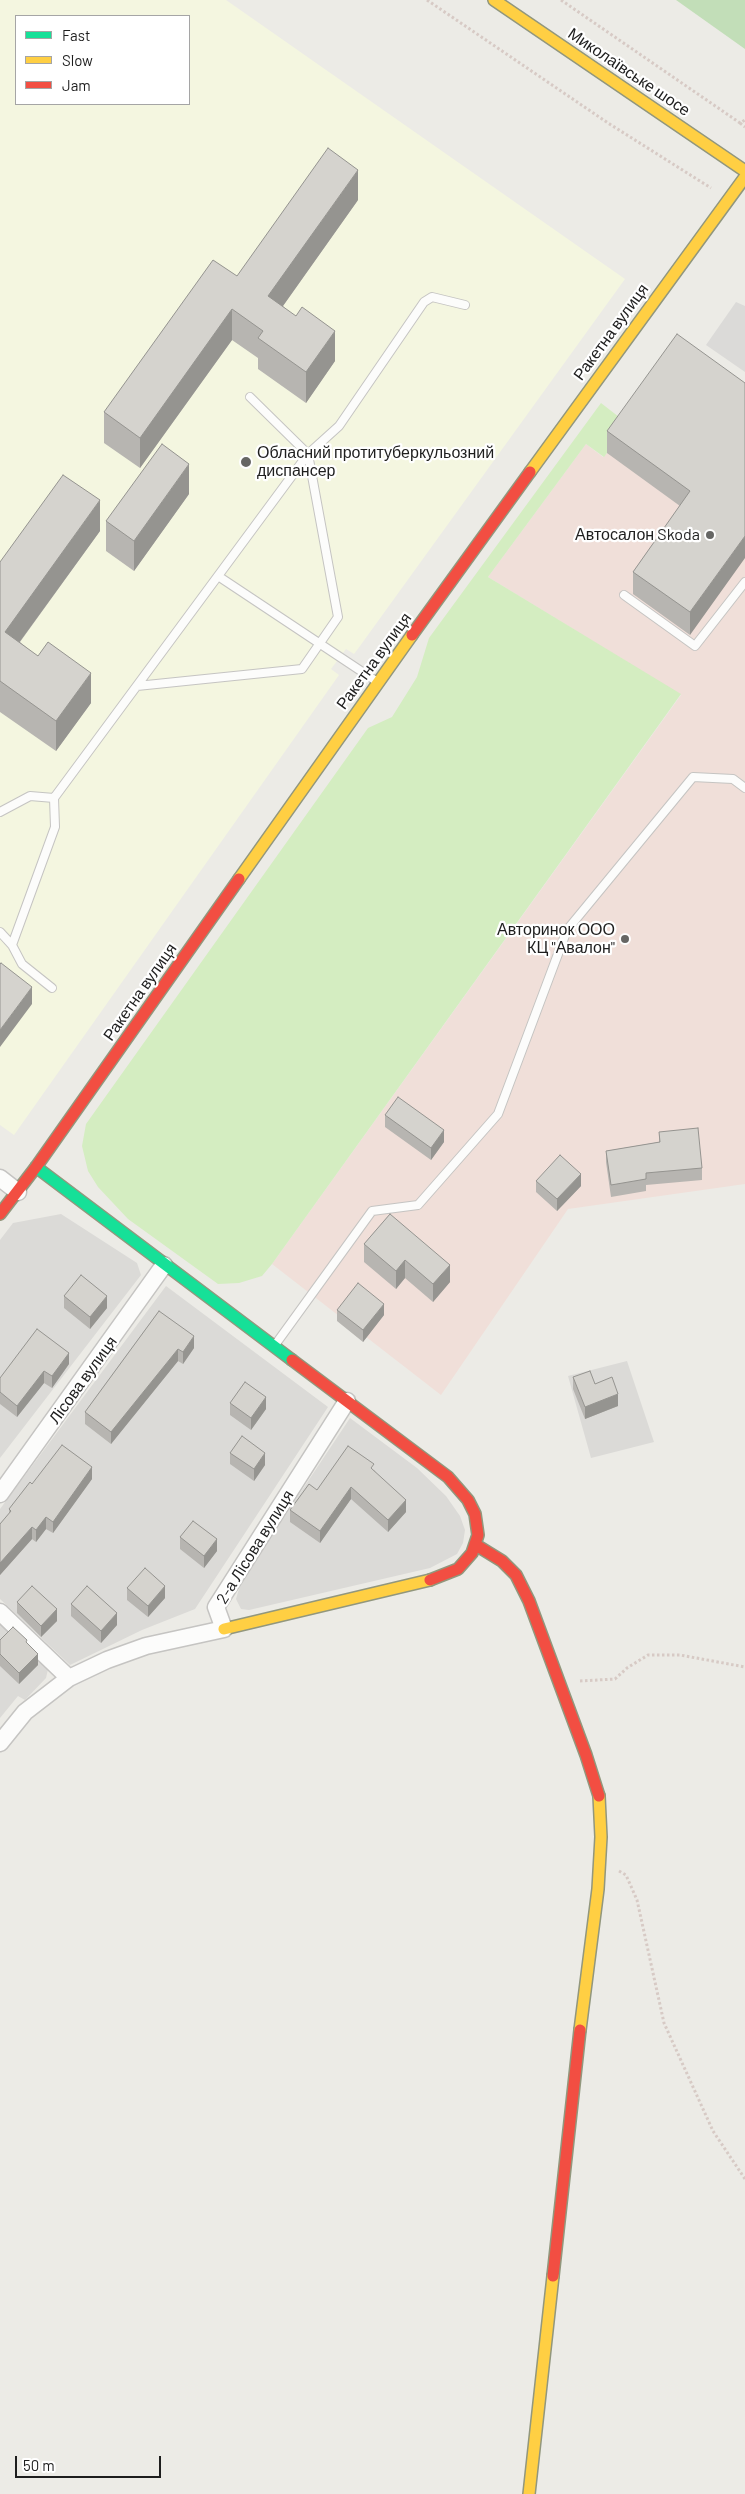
<!DOCTYPE html>
<meta charset="utf-8">
<style>
body{margin:0}
#map{position:relative;width:745px;height:2494px;overflow:hidden;background:#ecebe6;font-family:Barlow,sans-serif}
canvas{display:block}
.legend{position:absolute;left:15px;top:15px;width:175px;height:90px;box-sizing:border-box;background:#fff;border:1px solid #a5a5a5;margin:0;padding:6px 9px;list-style:none;font-size:15px;color:#1e1e1e}
.legend li{display:flex;align-items:center;gap:10px;height:25px}
.legend b{width:25px;border:1px solid #a5a5a5}
.scale{position:absolute;left:15px;top:2456px;width:146px;height:22px;box-sizing:border-box;border:2px solid #1e1e1e;border-top:0;padding-left:6px;font-size:15px;line-height:18px;white-space:nowrap;color:#1e1e1e;-webkit-text-stroke:4px #fff;paint-order:stroke}
</style>
<div id="map">
<canvas width="745" height="2494"></canvas>
<ul class="legend">
<li><b style="height:6px;background:#16e098"></b>Fast</li>
<li><b style="height:6px;background:#ffcf43"></b>Slow</li>
<li><b style="height:6px;background:#f24e42"></b>Jam</li>
</ul>
<div class="scale">50 m</div>
</div>
<script>
const context = document.querySelector('canvas').getContext('2d');
context.lineJoin = 'round';
function paint(path, color) { context.fillStyle = color; context.fill(path, 'evenodd'); }
const poly = rows => new Path2D(rows.map(r => 'M' + r).join(''));
function stroke(path, color, width, dash) { context.strokeStyle = color; context.lineWidth = width; context.lineCap = dash ? 'butt' : 'round'; context.setLineDash(dash || []); context.stroke(path); }
function drawText(font, color, halo, rows, align = 'center') {
  context.font = font + ' Barlow,sans-serif'; context.lineWidth = 4.5; context.setLineDash([]); context.textBaseline = 'middle'; context.strokeStyle = halo; context.fillStyle = color; for (const [text, x, y, turn = 0] of rows) {
    context.save(); context.translate(x, y); context.rotate((+turn || 0) * Math.PI / 180); context.textAlign = isNaN(turn) ? turn : align; if (halo) context.strokeText(text, 0, 0); context.fillText(text, 0, 0); context.restore();
  }
}
const residential = poly([
 [61,1214,137,1263,141,1275,0,1458,0,1240,13,1223],
 [166,1286,328,1407,195,1609,142,1630,70,1665,0,1599,0,1509],
 [627,1361,654,1442,591,1458,568,1376],
 [350,1418,417,1468,446,1496,460,1516,465,1530,463,1543,457,1554,430,1568,249,1610,241,1609,236,1599,241,1582],
 [0,1621,49,1665,46,1678,25,1700,18,1696,0,1718]
]);
const commercial = poly([
 [745,406,745,1184,568,1209,441,1395,272,1264,681,695,488,577,586,444,603,457,607,453]
]);
const education = poly([
 [0,0,226,0,625,279,360,646,354,654,346,649,331,669,339,675,14,1135,0,1125],
 [16,16,189,16,189,104,16,104]
]);
const grass = poly([
 [601,403,628,424,604,457,586,444,488,577,681,694,272,1264,262,1276,239,1283,218,1284,128,1219,98,1187,88,1171,82,1146,86,1124,368,728,392,717,417,677,429,638]
]);
const forest = poly([
 [676,0,745,0,745,49]
]);
const parking = poly([
 [736,302,745,306,745,372,706,345]
]);
const path = poly([
 [427,0,608,123,711,188],
 [561,0,740,123,745,120],
 [740,123,745,127],
 [580,1681,615,1679,627,1668,648,1655,680,1655,745,1667],
 [619,1871,626,1875,637,1900,664,2023,713,2131,745,2179]
]);
const lane = poly([
 [218,576,376,681],
 [624,595,695,646,745,582],
 [137,686,302,669,338,617,308,454,250,397],
 [0,812,30,796,54,798],
 [0,932,12,945,22,964,52,988],
 [12,945,55,827,54,798,308,454,339,426,424,302,432,297,465,305],
 [275,1345,372,1211,418,1205,498,1114,567,930,693,777,733,779,745,788]
]);
const street = poly([
 [0,1178,18,1192],
 [0,1494,164,1265],
 [0,1612,69,1678],
 [0,1743,25,1712,69,1678,107,1660,146,1646,224,1629,216,1607,347,1401]
]);
const fast = poly([
 [36,1167,292,1360]
]);
const slow = poly([
 [494,0,745,171],
 [530,472,745,177],
 [239,879,412,635],
 [224,1629,430,1580],
 [580,2030,598,1889,601,1837,599,1796],
 [529,2494,553,2276]
]);
const jam = poly([
 [412,635,530,472],
 [0,1214,36,1167,239,879],
 [292,1360,448,1477,468,1500,475,1514,478,1535,472,1553,458,1569,430,1580],
 [476,1545,502,1561,516,1575,529,1601,586,1755,599,1796],
 [553,2276,580,2030]
]);
const wall = poly([
 [358,200,283,306,335,361,306,403,258,369,258,358,232,340,140,468,104,443,104,412,237,276],
 [745,383,690,635,633,594,633,572,680,506,607,453,607,431],
 [189,494,134,571,106,551,106,521],
 [100,531,20,642,91,703,56,751,0,712,0,562],
 [385,1115,444,1142,431,1160,385,1127],
 [659,1132,702,1168,702,1180,646,1185,646,1191,611,1197,606,1162,606,1151,659,1142],
 [536,1181,581,1186,557,1211,536,1192],
 [390,1214,450,1282,433,1302,405,1278,396,1289,364,1262,364,1244],
 [64,1296,107,1308,90,1329,64,1308],
 [337,1310,384,1315,363,1342,337,1321],
 [159,1311,194,1348,183,1364,178,1361,111,1444,85,1424,85,1412],
 [69,1364,52,1388,44,1383,17,1417,0,1404,0,1378],
 [573,1377,595,1384,618,1406,585,1419,573,1389],
 [230,1403,266,1409,251,1430,230,1415],
 [230,1453,265,1465,254,1481,230,1464],
 [374,1470,406,1512,388,1532,351,1499,320,1543,290,1522,290,1510,317,1490],
 [92,1479,53,1533,46,1529,36,1542,32,1539,0,1575,0,1524,9,1514,9,1509,32,1484],
 [180,1537,217,1551,204,1568,180,1549],
 [127,1588,165,1598,148,1617,127,1600],
 [17,1602,57,1621,41,1637,17,1613],
 [71,1604,117,1625,101,1643,71,1616],
 [0,1640,38,1665,19,1684,0,1666]
]);
const shadedWall = poly([
 [358,170,358,200,268,327,268,296],
 [232,309,232,340,140,468,140,438],
 [335,331,335,361,306,403,306,372],
 [189,464,189,494,134,571,134,541],
 [100,500,100,531,5,662,5,632],
 [745,536,745,558,690,635,690,612],
 [91,673,91,703,56,751,56,721],
 [32,987,32,1004,0,1047,0,1030],
 [444,1130,444,1142,431,1160,431,1148],
 [581,1174,581,1186,557,1211,557,1199],
 [405,1260,405,1278,396,1289,396,1271],
 [450,1265,450,1282,433,1302,433,1284],
 [107,1296,107,1308,90,1329,90,1317],
 [384,1304,384,1315,363,1342,363,1330],
 [194,1336,194,1348,183,1364,183,1352],
 [178,1349,178,1361,111,1444,111,1432],
 [69,1353,69,1364,52,1388,52,1376],
 [44,1371,44,1383,17,1417,17,1406],
 [618,1394,618,1406,585,1419,585,1407],
 [266,1397,266,1409,251,1430,251,1418],
 [265,1453,265,1465,254,1481,254,1469],
 [92,1467,92,1479,53,1533,53,1522],
 [351,1487,351,1499,320,1543,320,1531],
 [406,1500,406,1512,388,1532,388,1520],
 [46,1517,46,1529,36,1542,36,1530],
 [32,1527,32,1539,0,1575,0,1563],
 [217,1539,217,1551,204,1568,204,1556],
 [165,1586,165,1598,148,1617,148,1606],
 [57,1609,57,1621,41,1637,41,1626],
 [117,1613,117,1625,101,1643,101,1631],
 [38,1654,38,1665,19,1684,19,1673]
]);
const building = poly([
 [328,148,358,170,268,296,296,316,302,307,335,331,306,372,258,338,263,331,232,309,140,438,104,412,213,260,237,276,328,148],
 [677,334,745,383,745,536,690,612,633,572,690,491,607,431,677,334],
 [162,444,189,464,134,541,106,521,162,444],
 [63,475,100,500,5,632,38,656,48,642,91,673,56,721,0,681,0,562,63,475],
 [1,963,32,987,0,1030,0,964,1,963],
 [398,1097,444,1130,431,1148,385,1115,398,1097],
 [698,1128,702,1168,646,1173,646,1179,611,1185,606,1151,660,1142,659,1132,698,1128],
 [560,1155,581,1174,557,1199,536,1181,560,1155],
 [390,1214,450,1265,433,1284,405,1260,396,1271,364,1244,390,1214],
 [81,1275,107,1296,90,1317,64,1296,81,1275],
 [358,1283,384,1304,363,1330,337,1310,358,1283],
 [159,1311,194,1336,183,1352,178,1349,111,1432,85,1412,159,1311],
 [37,1329,69,1353,52,1376,44,1371,17,1406,0,1392,0,1378,37,1329],
 [590,1371,595,1384,612,1377,618,1394,585,1407,573,1377,590,1371],
 [245,1382,266,1397,251,1418,230,1403,245,1382],
 [242,1436,265,1453,254,1469,230,1453,242,1436],
 [62,1445,92,1467,53,1522,46,1517,36,1530,32,1527,0,1563,0,1524,11,1511,9,1509,30,1482,32,1484,62,1445],
 [348,1446,374,1464,371,1468,406,1500,388,1520,351,1487,320,1531,290,1510,309,1484,317,1490,348,1446],
 [193,1521,217,1539,204,1556,180,1537,193,1521],
 [145,1568,165,1586,148,1606,127,1588,145,1568],
 [32,1586,57,1609,41,1626,17,1602,32,1586],
 [87,1586,117,1613,101,1631,71,1604,87,1586],
 [13,1627,27,1640,26,1642,38,1654,19,1673,0,1654,0,1640,13,1627]
]);
const markers = [
 [246,462,6,"#666664"],
 [710,535,5,"#666664"],
 [625,939,5,"#666664"]
];
const streetNames = [
 ["Миколаївське шосе",629,72,34],
 ["Ракетна вулиця",611,332,-54],
 ["Ракетна вулиця",374,661,-54],
 ["Ракетна вулиця",140,992,-55],
 ["Лісова вулиця",83,1380,-54],
 ["2-а Лісова вулиця",255,1547,-58]
];
const poiNames = [
 ["Обласний протитуберкульозний",257,453,"left"],
 ["диспансер",257,471,"left"],
 ["Автосалон Skoda",700,535],
 ["Авторинок ООО",615,930],
 ["КЦ \"Авалон\"",615,948]
];
paint(residential, '#dbdad7');
paint(commercial, '#f0dfd9');
paint(education, '#f4f6e0');
paint(grass, '#d4edc1');
paint(forest, '#c2deb8');
paint(parking, '#dbdad8');
stroke(lane, '#c5c4c2', 10);
stroke(street, '#c5c4c2', 19);
stroke(fast, '#92977d', 14);
stroke(slow, '#92977d', 14);
stroke(jam, '#92977d', 14);
stroke(path, '#d7cac5', 3, [2.5, 2.5]);
stroke(lane, '#fcfcfb', 8);
stroke(street, '#fcfcfb', 16);
stroke(fast, '#16e098', 11);
stroke(slow, '#ffcf43', 11);
stroke(jam, '#f24e42', 11);
paint(wall, '#b7b5b1');
paint(shadedWall, '#959490');
paint(building, '#d5d3ce');
stroke(building, '#959490', 1);
for (const [x, y, r, color] of markers) { const dot = new Path2D(); dot.arc(x, y, r, 0, 2 * Math.PI); context.fillStyle = color; context.fill(dot); stroke(dot, '#fff', 2); }
drawText('16px', '#1e1e1e', '#fff', streetNames);
drawText('16px', '#1e1e1e', '#fff', poiNames, 'right');
</script>
